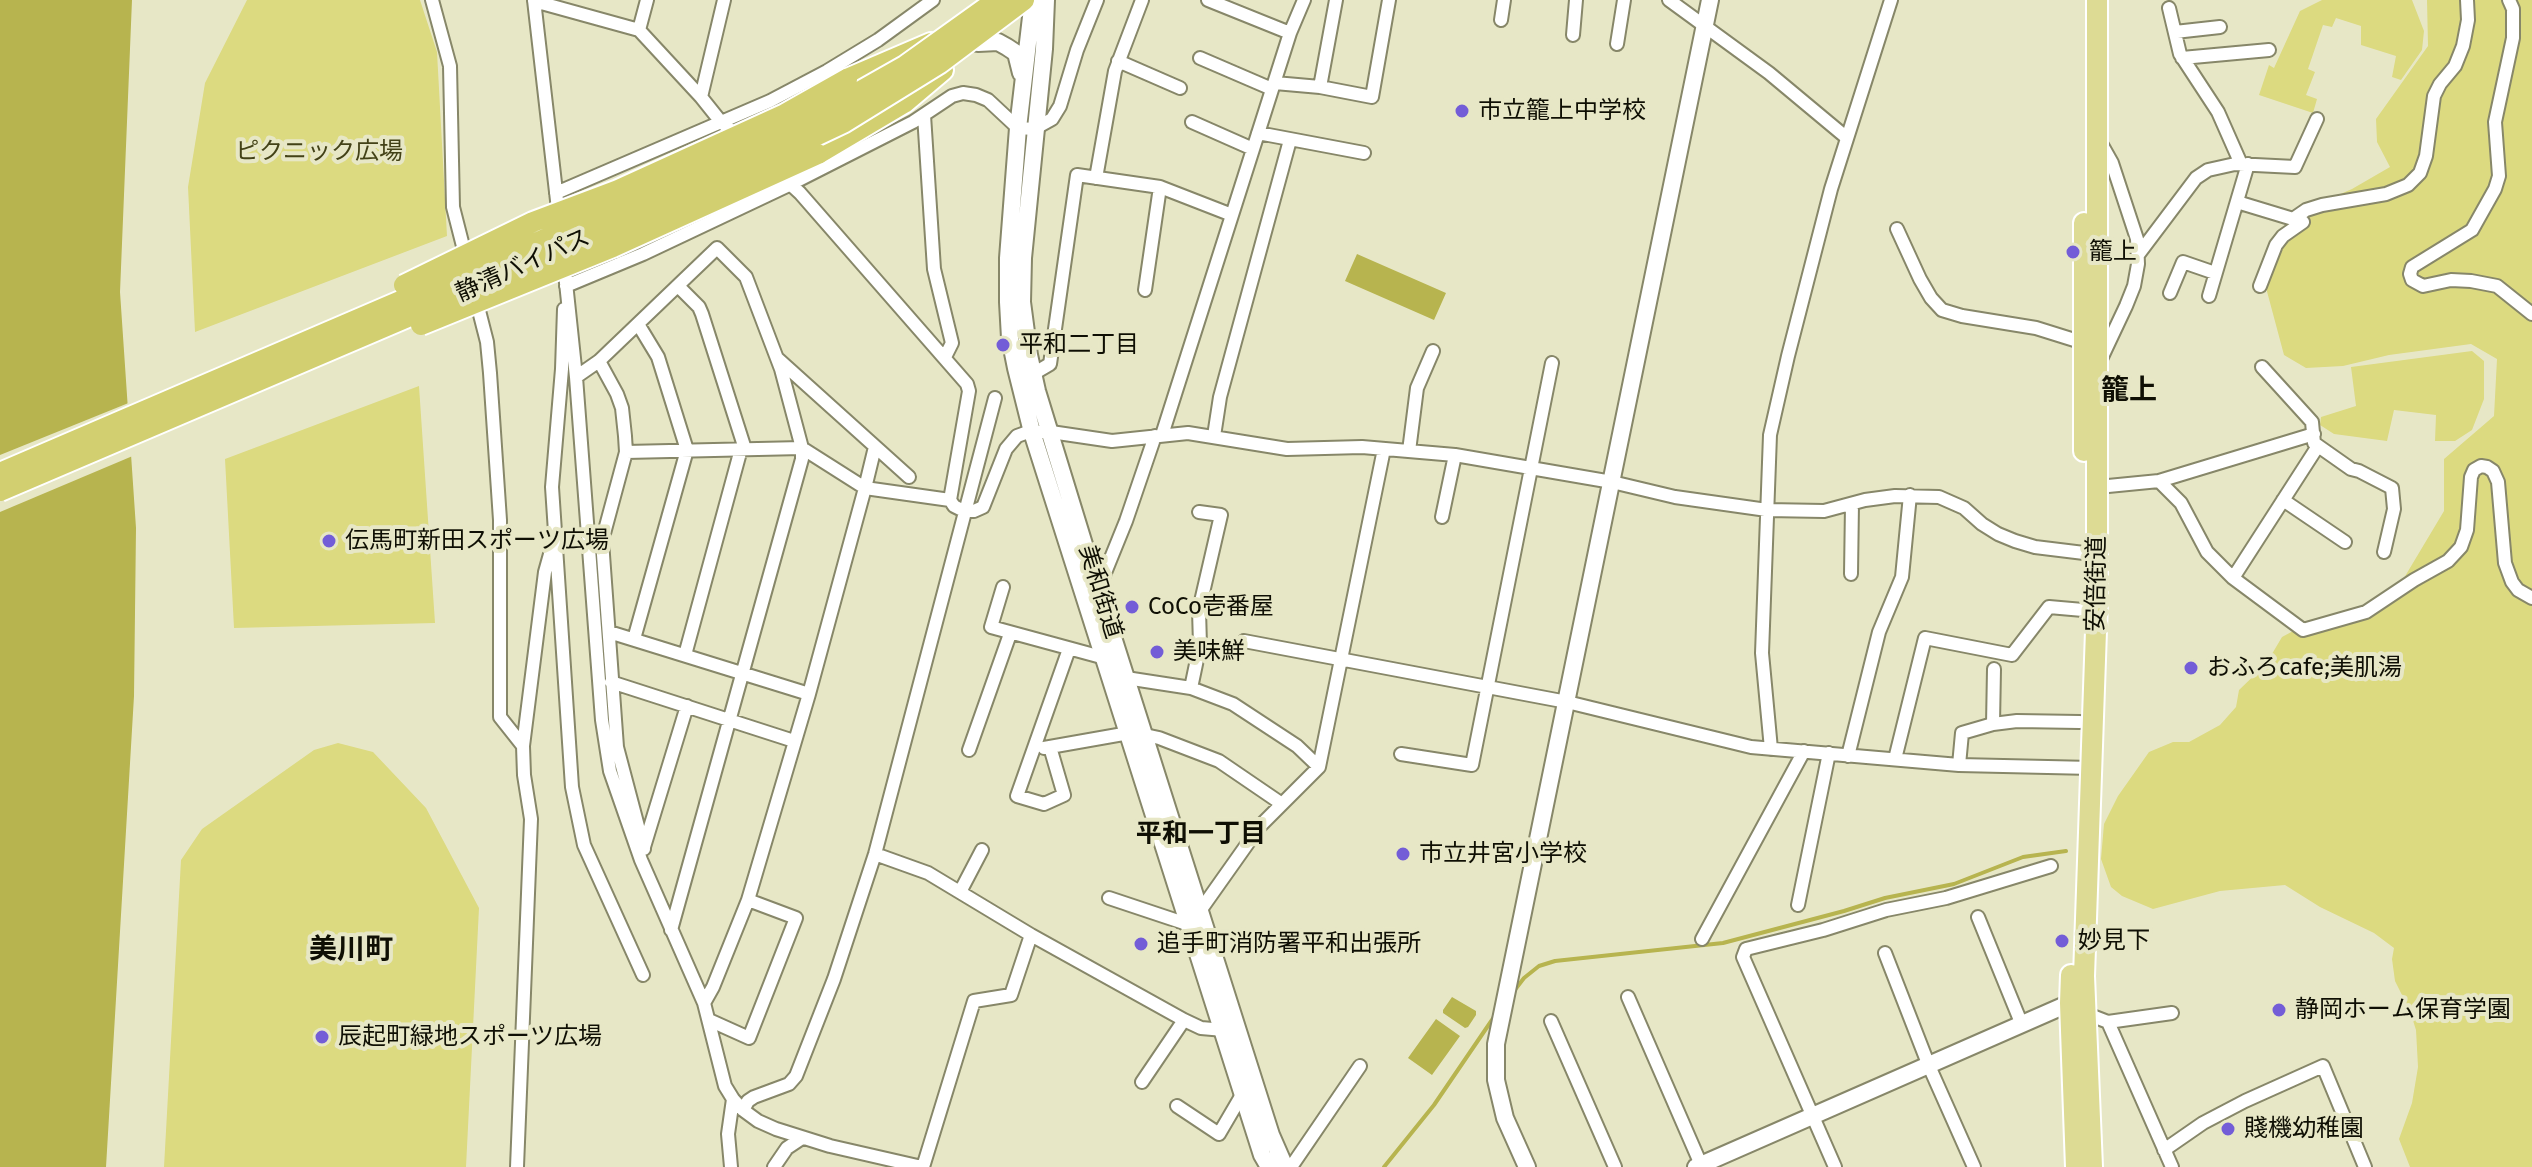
<!DOCTYPE html>
<meta charset="utf-8">
<style>
body{margin:0}
canvas{display:block;background:#e7e7c6}
</style>
<canvas width="2532" height="1167"></canvas>
<script>
const context = document.querySelector('canvas').getContext('2d');
context.lineJoin = 'round';
function paint(path, color) { context.fillStyle = color; context.fill(path, 'evenodd'); }
const poly = rows => new Path2D(rows.map(r => 'M' + r).join(''));
function stroke(path, color, width, dash) { context.strokeStyle = color; context.lineWidth = width; context.lineCap = dash ? 'butt' : 'round'; context.setLineDash(dash || []); context.stroke(path); }
function drawText(font, color, halo, rows, align = 'center') {
  context.font = font + ' "Fira Sans","Noto Sans JP",sans-serif'; context.lineWidth = 8; context.setLineDash([]); context.textBaseline = 'middle'; context.strokeStyle = halo; context.fillStyle = color; for (const [text, x, y, turn = 0] of rows) {
    context.save(); context.translate(x, y); context.rotate((+turn || 0) * Math.PI / 180); context.textAlign = isNaN(turn) ? turn : align; if (halo) context.strokeText(text, 0, 0); context.fillText(text, 0, 0); context.restore();
  }
}
const green = poly([
 [247,0,420,0,437,52,447,236,195,332,188,187,205,83],
 [2322,0,2412,0,2424,31,2422,50,2401,80,2392,77,2396,56,2361,45,2361,26,2336,18,2332,27,2323,25,2308,69,2315,72,2306,95,2317,99,2313,113,2259,95,2269,65,2274,68,2300,11],
 [2427,0,2532,0,2532,1167,2410,1167,2399,1139,2412,1103,2418,1067,2416,1030,2410,1011,2395,981,2392,959,2394,948,2374,933,2320,907,2285,885,2220,891,2153,909,2122,896,2111,887,2101,859,2104,824,2118,796,2149,752,2173,742,2189,742,2220,725,2236,707,2239,690,2266,664,2282,637,2308,623,2368,605,2401,583,2444,511,2444,459,2494,416,2497,359,2471,344,2389,355,2343,366,2306,368,2284,355,2265,284,2263,264,2317,204,2352,189,2390,167,2377,142,2376,119,2428,46],
 [2472,351,2484,361,2484,399,2472,430,2455,441,2435,441,2436,415,2394,410,2387,441,2334,434,2320,425,2321,417,2356,406,2351,367],
 [419,386,435,623,234,628,225,459],
 [338,743,373,752,426,808,479,908,466,1167,164,1167,181,860,202,829,314,750]
]);
const water = poly([
 [0,0,132,0,120,292,136,528,134,696,106,1167,0,1167],
 [1357,254,1446,293,1434,320,1345,281],
 [1452,997,1476,1011,1476,1015,1468,1027,1465,1028,1443,1013,1443,1010],
 [1436,1019,1460,1036,1432,1075,1408,1058]
]);
const pier = poly([
 [131,402,135,455,0,512,0,455]
]);
const stream = poly([
 [1514,991,1524,978,1539,966,1555,961,1723,943,1844,911,1885,898,1954,884,2023,857,2066,851],
 [1384,1167,1434,1105,1494,1017]
]);
const minor = poly([
 [432,0,450,66,453,207,466,258],
 [534,0,559,218],
 [1208,0,1290,33],
 [1669,0,1769,73,1847,138],
 [2509,0,2513,9,2513,38,2495,122,2499,176,2495,189,2472,230,2412,267,2410,274,2412,280,2423,286,2451,280,2471,281,2497,286,2532,314],
 [534,1,639,30,701,97,721,122,740,138],
 [2169,8,2180,54,2218,112,2241,164],
 [1501,20,1504,0],
 [639,30,647,0],
 [2175,32,2220,27],
 [1573,35,1576,0],
 [1617,44,1624,0],
 [1200,58,1272,89],
 [2182,58,2269,50],
 [1118,61,1180,88],
 [1275,83,1320,87,1372,97,1389,0],
 [1320,87,1336,0],
 [701,97,724,0],
 [924,115,934,269,952,343,945,357],
 [1192,122,1253,149],
 [1258,133,1364,153],
 [2099,140,2112,163,2137,239,2138,264,2134,286,2126,306,2101,359],
 [774,169,800,193,967,384,969,391,950,500,954,506,964,511,974,511,983,507,1006,449,1017,436,1028,432,1051,432,1112,441,1188,433,1287,449,1362,447,1455,455,1612,482,1675,497,1767,510,1824,511,1865,500,1895,496,1939,497,1964,508,1982,524,1998,534,2015,541,2035,547,2084,553],
 [1096,178,1115,71,1142,0],
 [556,193,770,101,827,71,878,40,933,0],
 [2237,202,2303,222,2283,236,2276,245,2260,286],
 [2293,219,2306,210,2322,205,2386,194,2408,185,2420,173,2426,156,2434,96,2440,84,2455,66,2463,46,2468,20,2467,0],
 [1897,229,1920,279,1931,298,1942,310,1962,316,2036,328,2084,343],
 [2138,255,2196,178,2208,170,2235,164,2295,167,2317,119],
 [564,264,576,377,602,720,610,771,641,860,704,1003,725,1086,733,1099,743,1110,758,1121,776,1129,830,1146,922,1167],
 [566,286,643,254,791,184,913,122,952,96,963,93,976,95,988,100,1018,128,1034,129,1052,119,1060,106,1077,50,1097,0],
 [678,286,699,307,702,314,745,449],
 [1145,290,1160,187],
 [2170,293,2183,262,2215,273],
 [2209,296,2248,164],
 [476,299,487,342,490,373,500,520,500,717,523,746],
 [564,309,562,369,552,487,572,787,584,845,643,975],
 [778,359,909,477],
 [599,361,617,394,622,408,625,436,626,452,602,541,617,747,644,849],
 [2262,367,2312,422,2314,443,2351,469,2359,471,2392,488,2394,509,2384,552],
 [1033,374,1050,364,1077,175,1160,187,1232,215],
 [576,377,599,361,717,248,746,277,781,369,802,448,802,459,671,930],
 [1162,435,1290,33,1304,0],
 [1214,436,1220,397,1290,140],
 [875,447,865,488,950,500],
 [1409,451,1417,388,1433,351],
 [626,452,802,448,865,488,809,694,748,900,713,987,704,1003],
 [2159,481,2314,434],
 [2098,487,2159,481,2181,503,2207,552,2233,578,2303,630,2366,612,2414,580,2448,561,2461,547,2467,530,2471,477,2474,470,2481,466,2487,467,2493,471,2498,482,2505,563,2512,582,2518,590,2532,598],
 [2283,500,2345,542],
 [1442,517,1455,455],
 [1851,574,1852,504],
 [2233,578,2318,446],
 [1003,587,991,627,1105,658],
 [1098,590,1126,521,1155,436],
 [609,632,809,694],
 [634,639,687,450,658,357,638,324],
 [1244,641,1567,702,1751,747,1959,765,2092,768],
 [685,655,741,449],
 [1126,678,1191,688,1233,704,1297,746,1319,767],
 [611,682,794,741],
 [1191,688,1200,645,1199,610,1221,515,1199,512],
 [1993,724,1994,669],
 [1145,735,1159,738,1219,761,1282,804],
 [1050,747,1064,795,1044,804,1017,796,1069,649],
 [1044,748,1129,733],
 [1771,749,1762,653,1770,435,1788,356,1831,189,1891,0],
 [969,750,1010,634],
 [1401,754,1472,765,1552,363],
 [1848,756,1879,632,1902,577,1910,495],
 [1895,759,1925,638,2012,655,2049,607,2083,610],
 [1959,765,1962,733,1993,724,2017,721,2080,722],
 [644,847,687,706],
 [875,854,928,873,1031,935,1184,1020,1201,1028,1224,1030],
 [960,892,982,850],
 [1109,898,1190,925,1260,826,1319,767,1384,449],
 [1798,905,1829,753],
 [1978,917,2022,1025],
 [1702,939,1804,751],
 [1885,953,1929,1066,1974,1167],
 [1628,997,1702,1167],
 [2082,1012,2108,1022,2172,1167],
 [709,1020,749,1038,796,918,748,900],
 [1551,1021,1615,1167],
 [2108,1022,2172,1013],
 [1142,1082,1184,1020],
 [1177,1106,1219,1134,1243,1093],
 [743,1110,748,1101,754,1097,789,1084,796,1076,834,979,875,854,995,398],
 [2164,1150,2203,1123,2245,1101,2323,1066,2365,1167],
 [517,1167,531,819,524,775,523,746,545,572,552,547],
 [731,1167,728,1134,733,1099],
 [774,1167,787,1148,802,1138],
 [923,1167,974,1001,1011,995,1031,935],
 [1291,1167,1360,1066],
 [1835,1167,1743,957,1746,949,1823,930,1886,910,1946,898,2051,866]
]);
const tertiary = poly([
 [1033,0,1018,128,1008,258,1008,302,1010,338,1016,368,1032,432,1262,1155,1269,1167],
 [1046,0,1044,49,1023,258,1022,302,1029,355,1037,391,1098,590,1271,1135,1285,1167],
 [978,43,998,42,1007,47,1016,53,1021,73],
 [1527,1167,1505,1118,1496,1080,1496,1044,1710,0],
 [1696,1167,2070,1003]
]);
const primary = poly([
 [2084,223,2084,451],
 [2071,975,2070,1003,2076,1167],
 [2092,1167,2084,976,2097,602,2097,0]
]);
const trunk = poly([
 [847,79,931,43],
 [818,154,904,103,943,70]
]);
const trunkBridge = poly([
 [404,285,533,222,618,190,785,114,847,79],
 [421,325,613,247,818,154],
 [0,473,666,187,799,126,905,66,997,0],
 [0,491,520,269,805,141,843,123,940,63,1024,0]
]);
const markers = [
 [1462,111,8,"#735dd7"],
 [2073,252,8,"#735dd7"],
 [1003,345,8,"#735dd7"],
 [329,541,8,"#735dd7"],
 [1132,607,8,"#735dd7"],
 [1157,652,8,"#735dd7"],
 [2191,668,8,"#735dd7"],
 [1403,854,8,"#735dd7"],
 [2062,941,8,"#735dd7"],
 [1141,944,8,"#735dd7"],
 [2279,1010,8,"#735dd7"],
 [322,1037,8,"#735dd7"],
 [2228,1129,8,"#735dd7"]
];
const poiNames = [
 ["市立籠上中学校",1478,111],
 ["籠上",2089,252],
 ["平和二丁目",1019,345],
 ["伝馬町新田スポーツ広場",345,541],
 ["CoCo壱番屋",1148,607],
 ["美味鮮",1173,652],
 ["おふろcafe;美肌湯",2207,668],
 ["市立井宮小学校",1419,854],
 ["妙見下",2078,941],
 ["追手町消防署平和出張所",1157,944],
 ["静岡ホーム保育学園",2295,1010],
 ["辰起町緑地スポーツ広場",338,1037],
 ["賤機幼稚園",2244,1129]
];
const parkNames = [
 ["ピクニック広場",319,152]
];
const streetNames = [
 ["静清バイパス",523,266,-24],
 ["安倍街道",2097,584,-89],
 ["美和街道",1100,592,73]
];
const neighbourhoodNames = [
 ["平和一丁目",1201,835]
];
const quarterNames = [
 ["籠上",2129,391],
 ["美川町",351,950]
];
paint(green, '#dcda80');
paint(water, '#b7b44f');
paint(pier, '#e7e7c6');
stroke(stream, '#b7b44f', 4);
stroke(minor, '#878769', 16);
stroke(tertiary, '#878769', 20);
stroke(primary, '#fff', 24);
stroke(trunk, '#fff', 24);
stroke(minor, '#fff', 12);
stroke(tertiary, '#fff', 16);
stroke(primary, '#dddb94', 20);
stroke(trunk, '#d2cf70', 20);
stroke(trunkBridge, '#fff', 24, []);
stroke(trunkBridge, '#d2cf70', 20);
for (const [x, y, r, color] of markers) { const dot = new Path2D(); dot.arc(x, y, r, 0, 2 * Math.PI); context.fillStyle = color; context.fill(dot); stroke(dot, '#e7e7c6', 3); }
drawText('24px', '#0f0f04', '#e7e7c6', poiNames, 'left');
drawText('24px', '#434217', '#e7e7c6', parkNames);
drawText('24px', '#0f0f04', '#e7e7c6', streetNames);
drawText('bold 26px', '#0f0f04', '#e7e7c6', neighbourhoodNames);
drawText('bold 28px', '#0f0f04', '#e7e7c6', quarterNames);
</script>
